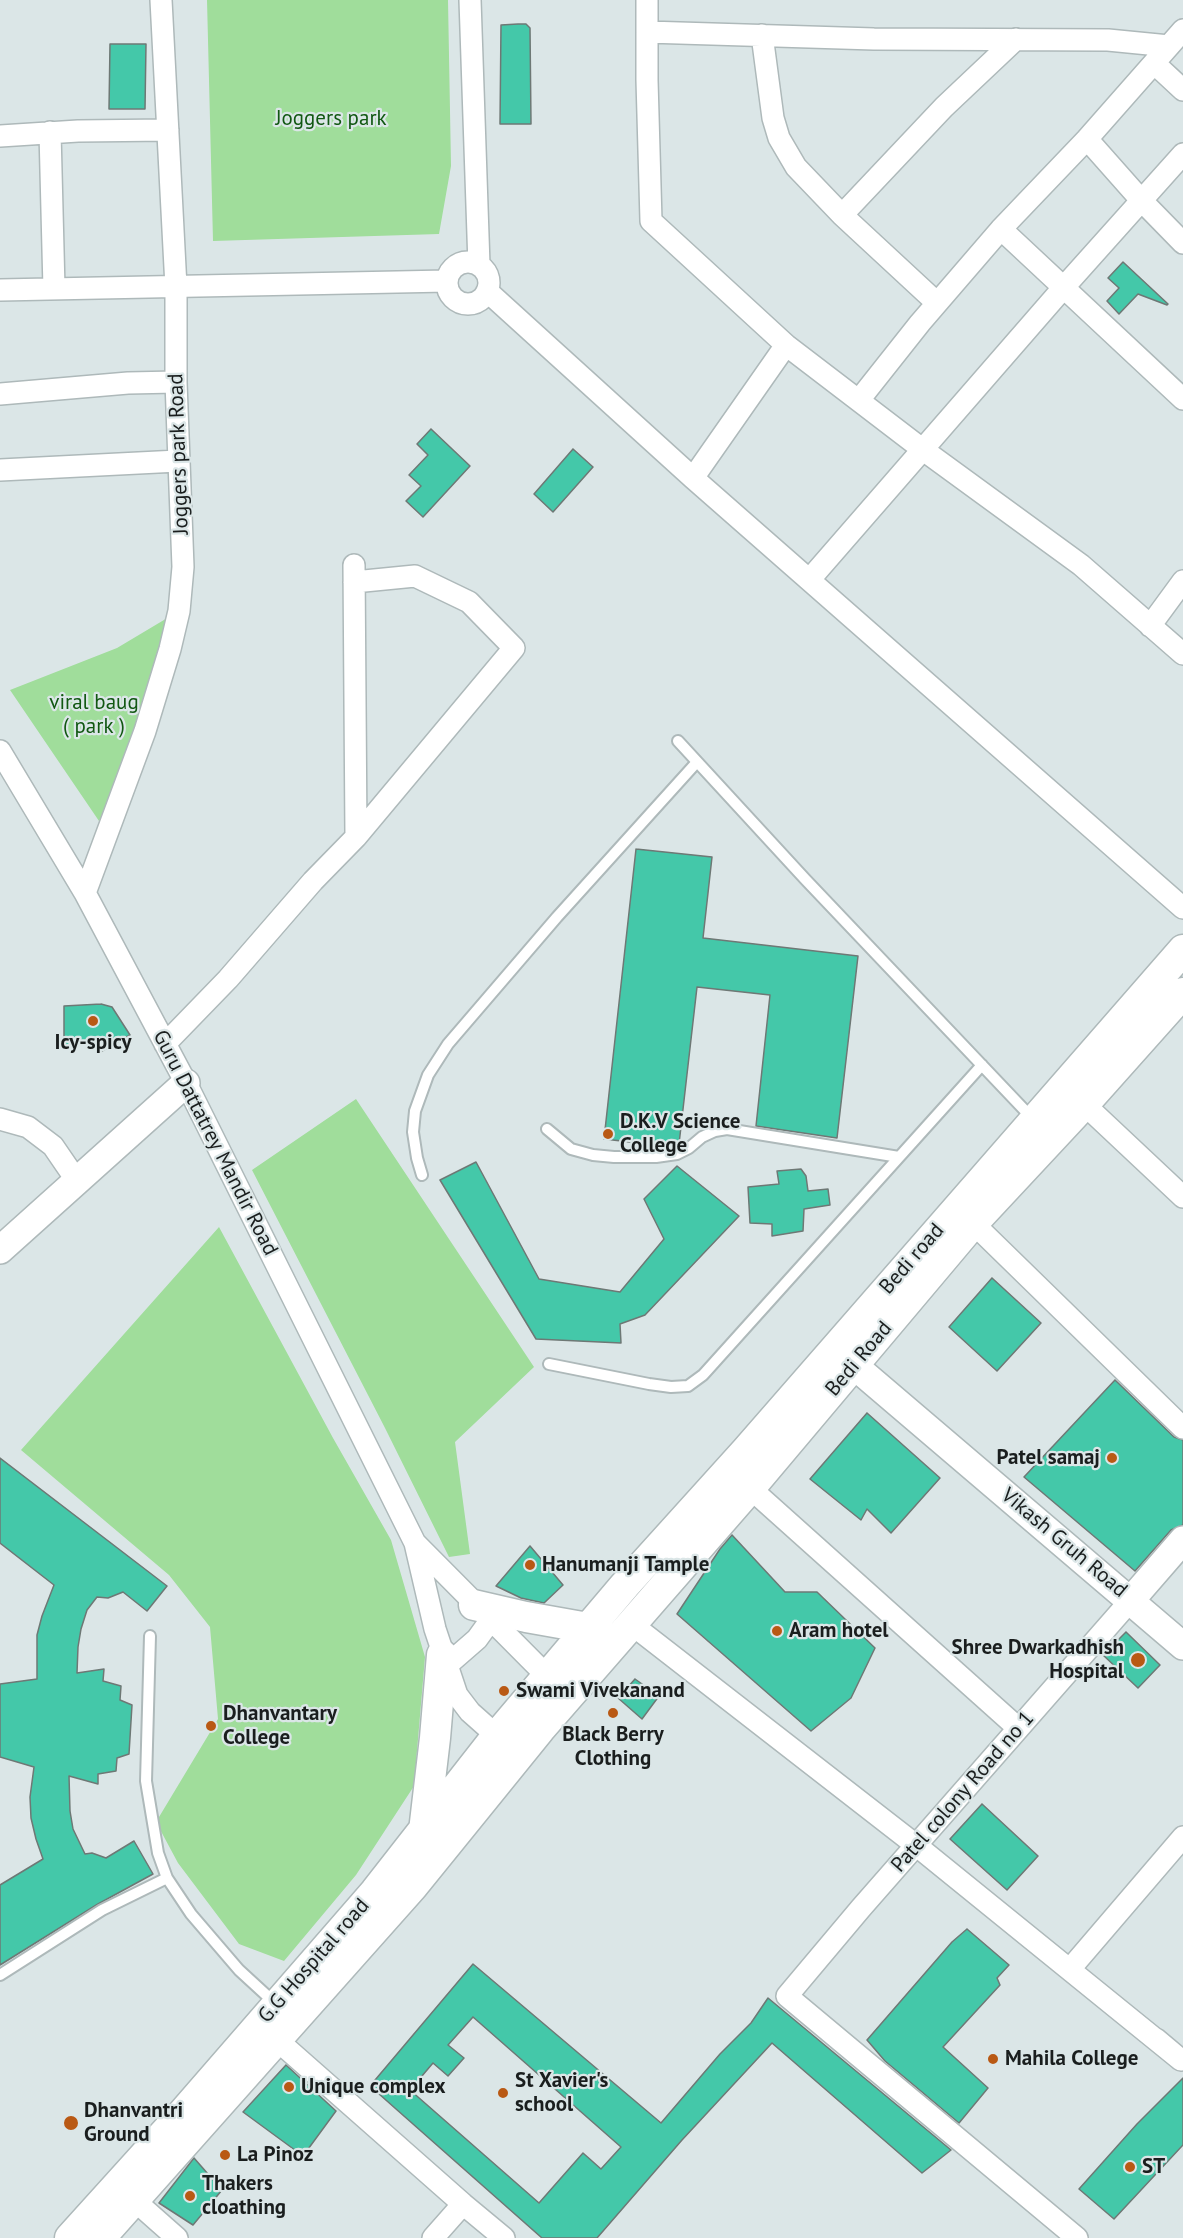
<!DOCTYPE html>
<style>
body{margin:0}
canvas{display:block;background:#dbe6e7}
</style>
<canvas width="1183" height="2238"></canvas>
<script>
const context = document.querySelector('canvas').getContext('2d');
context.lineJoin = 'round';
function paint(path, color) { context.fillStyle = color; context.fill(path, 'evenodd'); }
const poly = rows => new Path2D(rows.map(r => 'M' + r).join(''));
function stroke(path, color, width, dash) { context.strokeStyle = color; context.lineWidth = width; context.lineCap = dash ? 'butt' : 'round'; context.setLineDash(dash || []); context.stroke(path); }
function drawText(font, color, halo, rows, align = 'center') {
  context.font = font + ' "PT Sans",sans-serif'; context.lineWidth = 4.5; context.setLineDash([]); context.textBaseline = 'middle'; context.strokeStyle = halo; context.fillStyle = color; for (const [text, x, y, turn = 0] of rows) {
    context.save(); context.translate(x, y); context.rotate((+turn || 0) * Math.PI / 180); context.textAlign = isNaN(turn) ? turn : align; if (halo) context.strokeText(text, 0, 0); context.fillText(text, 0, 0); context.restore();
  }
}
const green = poly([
 [207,0,448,0,451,166,439,234,213,241],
 [179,611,136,757,99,821,10,690,117,648],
 [356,1099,534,1367,455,1442,470,1554,449,1557,385,1428,252,1170],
 [219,1227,333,1438,391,1540,425,1657,414,1786,356,1875,284,1961,239,1944,178,1863,156,1822,218,1719,210,1627,169,1575,21,1450]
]);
const building = poly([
 [518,24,526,24,530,28,531,124,500,124,501,25,518,24],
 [110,44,146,44,145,109,109,109,110,44],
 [1123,262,1168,304,1167,305,1138,294,1119,314,1107,301,1119,288,1108,278,1123,262],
 [431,429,470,466,423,517,406,501,421,486,409,475,428,455,417,444,431,429],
 [573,449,593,467,553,512,534,494,573,449],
 [636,849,712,857,703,938,858,956,837,1138,756,1126,770,995,697,987,679,1144,673,1147,604,1139,636,849],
 [101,1004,112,1007,130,1035,102,1051,93,1043,64,1045,64,1006,101,1004],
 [476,1162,539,1279,620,1292,664,1239,644,1199,677,1166,739,1216,645,1315,620,1324,621,1343,536,1339,440,1180,476,1162],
 [801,1169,806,1176,808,1191,828,1189,830,1205,804,1209,803,1231,772,1236,772,1224,750,1223,748,1187,779,1184,777,1171,801,1169],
 [992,1278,1041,1323,997,1371,949,1327,992,1278],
 [1115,1380,1174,1437,1183,1440,1183,1525,1171,1530,1135,1571,1024,1477,1115,1380],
 [867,1413,940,1478,891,1533,867,1509,861,1520,810,1479,867,1413],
 [0,1458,167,1586,147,1611,123,1592,108,1598,97,1597,87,1610,81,1629,78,1647,77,1673,104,1669,103,1681,121,1686,120,1700,132,1705,129,1754,117,1758,116,1771,98,1774,98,1784,69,1776,70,1811,73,1829,85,1854,92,1853,106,1858,134,1841,153,1874,98,1904,0,1965,0,1885,43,1859,36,1839,31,1818,30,1797,34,1767,0,1757,0,1684,37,1679,37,1635,42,1616,54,1585,0,1543,0,1458],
 [732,1535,785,1592,817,1592,875,1648,851,1698,811,1731,677,1614,720,1549,732,1535],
 [530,1546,563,1585,544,1603,521,1598,496,1586,530,1546],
 [1126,1632,1160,1665,1138,1688,1103,1655,1126,1632],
 [635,1679,659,1696,642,1719,618,1698,635,1679],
 [982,1804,1038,1856,1007,1890,950,1839,982,1804],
 [967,1929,1009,1965,997,1978,1000,1985,943,2047,988,2088,959,2123,885,2061,867,2040,952,1942,967,1929],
 [473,1964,661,2123,720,2054,751,2023,768,1998,951,2150,922,2173,772,2043,682,2140,597,2238,542,2238,370,2086,473,1964],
 [473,2017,621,2147,601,2169,583,2153,539,2203,410,2090,433,2063,448,2076,464,2058,448,2045,473,2017],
 [286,2065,336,2111,303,2156,243,2112,286,2065],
 [1183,2078,1183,2145,1114,2219,1079,2189,1137,2124,1183,2078],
 [194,2158,222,2190,193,2225,159,2203,194,2158]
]);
const service = poly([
 [678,741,805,879,1033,1119],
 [547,1129,571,1149,593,1155,614,1157,656,1157,677,1154,689,1148,702,1137,715,1131,727,1129,899,1157],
 [422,1175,417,1158,413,1132,415,1111,428,1075,448,1044,557,917,697,762],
 [549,1364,649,1384,671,1387,688,1386,703,1375,982,1065],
 [150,1636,146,1781,158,1853,167,1878,191,1914,239,1970,276,2004],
 [0,1975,102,1910,167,1878]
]);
const minor = poly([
 [470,0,479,265],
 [647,0,647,80,651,221,786,345,922,449,1081,565,1183,654],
 [647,32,874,39,1108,40,1169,46],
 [762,35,773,118,779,138,796,167,842,215,937,303],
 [1155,64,1183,90],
 [50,132,54,289],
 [0,136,78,131,168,130],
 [1087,139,1141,200,1183,243],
 [842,215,944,107,1016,39],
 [1001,229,1183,399],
 '447 283a21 21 0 1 1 42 0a21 21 0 1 1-42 0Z',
 [0,290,447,281],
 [487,291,693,478,1183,908],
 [0,394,128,383,176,382],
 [859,400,920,323,1001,229,1087,139,1183,30],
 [0,470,178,461],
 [693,478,786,345],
 [354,565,356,837],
 [810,579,1064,287,1183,154],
 [1150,626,1183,581],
 [0,751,85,893,186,1083,415,1543,435,1629,457,1695,470,1712,506,1744],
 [85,893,145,731,170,649,179,611,183,567,176,382,176,287,161,0],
 [165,1044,228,979,313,881,356,837,514,648,469,602,415,576,354,582],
 [1084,1104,1183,1197],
 [0,1119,28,1127,53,1146,77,1181],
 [973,1223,1183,1428],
 [750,1488,1018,1728],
 [416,1544,556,1685],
 [630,1623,917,1846,1181,2060,1156,2039],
 [446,1666,477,1639,490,1621],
 [1070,1969,1183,1837],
 [277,2040,463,2204,504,2238],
 [134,2200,177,2238],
 [433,2238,463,2204],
 [1077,2238,787,1996,861,1908,1131,1600]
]);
const tertiary = poly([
 [0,1250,186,1083],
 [837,1351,1183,1646],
 [1131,1600,1183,1540]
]);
const secondary = poly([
 [474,1605,526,1617,588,1628],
 [424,1831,435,1738,442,1655],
 [70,2238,183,2113,375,1892,497,1736,625,1585,746,1451,1183,950],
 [100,2238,412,1887,540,1729,750,1488,973,1223,1084,1104,1183,993]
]);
const markers = [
 [93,1021,6,"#b95914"],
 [608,1134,6,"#b95914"],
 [1112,1458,6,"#b95914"],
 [530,1565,6,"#b95914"],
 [777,1631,6,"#b95914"],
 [1138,1660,8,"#b95914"],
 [504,1691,6,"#b95914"],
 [613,1713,6,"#b95914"],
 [211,1726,6,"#b95914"],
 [993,2059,6,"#b95914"],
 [289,2087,6,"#b95914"],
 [503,2093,6,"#b95914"],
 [71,2123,8,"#b95914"],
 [225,2155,6,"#b95914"],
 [1130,2167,6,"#b95914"],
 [190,2196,6,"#b95914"]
];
const parkNames = [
 ["Joggers park",331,119],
 ["viral baug",94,703],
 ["( park )",94,727]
];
const streetNames = [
 ["Joggers park Road",179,454,-92],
 ["Guru Dattatrey Mandir Road",215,1143,63],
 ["Bedi road",912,1259,-49],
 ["Bedi Road",859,1359,-50],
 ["Vikash Gruh Road",1064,1543,40],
 ["Patel colony Road no 1",963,1792,-49],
 ["G.G Hospital road",314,1961,-49]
];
const poiNames = [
 ["Icy-spicy",93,1043,"center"],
 ["D.K.V Science",620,1122],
 ["College",620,1146],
 ["Patel samaj",1100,1458,"right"],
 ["Hanumanji Tample",542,1565],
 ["Aram hotel",789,1631],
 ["Shree Dwarkadhish",1124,1648,"right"],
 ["Hospital",1124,1672,"right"],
 ["Swami Vivekanand",516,1691],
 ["Dhanvantary",223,1714],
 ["College",223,1738],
 ["Black Berry",613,1735,"center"],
 ["Clothing",613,1759,"center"],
 ["Mahila College",1005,2059],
 ["St Xavier's",515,2081],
 ["school",515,2105],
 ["Unique complex",301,2087],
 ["Dhanvantri",84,2111],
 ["Ground",84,2135],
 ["La Pinoz",237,2155],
 ["ST",1142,2167],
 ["Thakers",202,2184],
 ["cloathing",202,2208]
];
paint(green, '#a0dd9b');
paint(building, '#44c8a9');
stroke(building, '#6e7875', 1.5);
stroke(service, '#aeb9ba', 14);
stroke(minor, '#aeb9ba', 24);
stroke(tertiary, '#aeb9ba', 30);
stroke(secondary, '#aeb9ba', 33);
stroke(service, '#fff', 10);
stroke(minor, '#fff', 21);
stroke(tertiary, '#fff', 27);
stroke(secondary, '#fff', 30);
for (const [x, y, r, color] of markers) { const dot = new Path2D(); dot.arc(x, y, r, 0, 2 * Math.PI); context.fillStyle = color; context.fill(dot); stroke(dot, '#dbe6e7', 2); }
drawText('21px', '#115812', '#dbe6e7', parkNames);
drawText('21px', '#1a1e1e', '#dbe6e7', streetNames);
drawText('bold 21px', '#1a1e1e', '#dbe6e7', poiNames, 'left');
</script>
